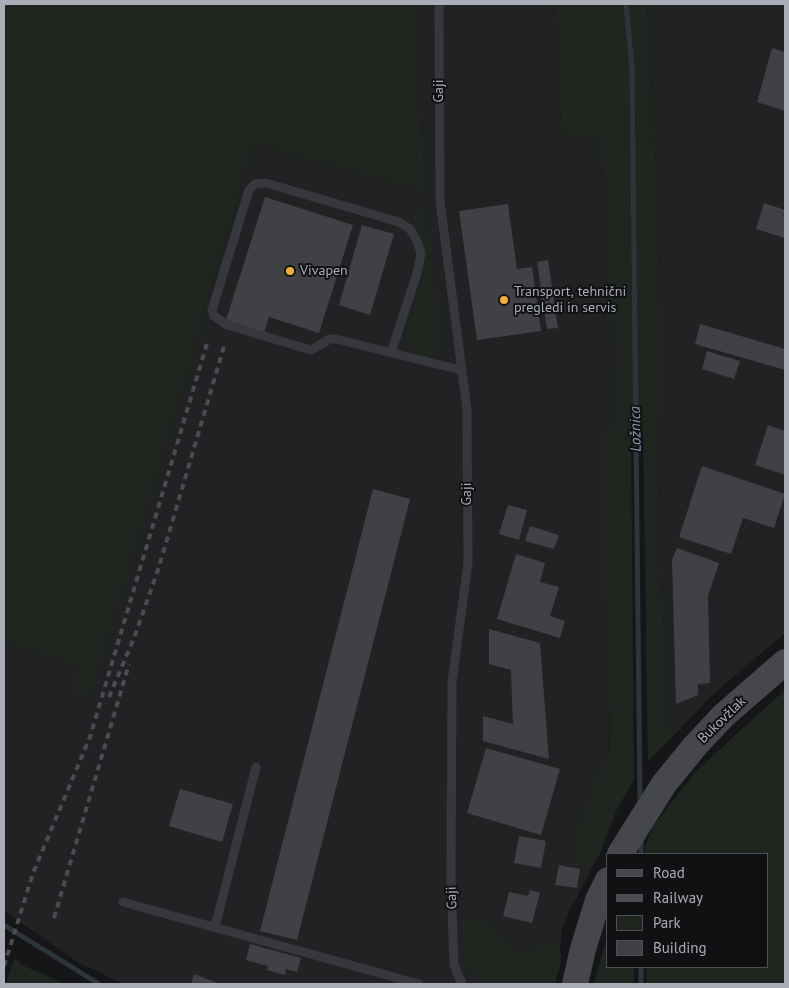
<!DOCTYPE html>
<meta charset="utf-8">
<style>
body{margin:0}
#map{position:relative;width:789px;height:988px;overflow:hidden;background:#161618;font-family:"PT Sans",sans-serif}
canvas{display:block}
.frame{position:absolute;inset:0;border:5px solid #a8adb8;pointer-events:none}
.legend{position:absolute;left:606px;top:853px;width:162px;height:115px;box-sizing:border-box;background:#111113;border:1px solid #4d4f55;margin:0;padding:6px 9px;list-style:none;font-size:15px;color:#a8adb8}
.legend li{display:flex;align-items:center;gap:10px;height:25px}
.legend b{width:25px;border:1px solid #4d4f55}
</style>
<div id="map">
<canvas width="789" height="988"></canvas>
<div class="frame"></div>
<ul class="legend">
<li><b style="height:6px;background:#45474d"></b>Road</li>
<li><b style="height:6px;background:#4a4c52"></b>Railway</li>
<li><b style="height:14px;background:#1e261f"></b>Park</li>
<li><b style="height:14px;background:#404145"></b>Building</li>
</ul>
</div>
<script>
const context = document.querySelector('canvas').getContext('2d');
context.lineJoin = 'round';
function paint(path, color) { context.fillStyle = color; context.fill(path, 'evenodd'); }
const poly = rows => new Path2D(rows.map(r => 'M' + r).join(''));
function stroke(path, color, width, dash) { context.strokeStyle = color; context.lineWidth = width; context.lineCap = dash ? 'butt' : 'round'; context.setLineDash(dash || []); context.stroke(path); }
function drawText(font, color, halo, rows, align = 'center') {
  context.font = font + ' "PT Sans",sans-serif'; context.lineWidth = 4; context.setLineDash([]); context.textBaseline = 'middle'; context.strokeStyle = halo; context.fillStyle = color; for (const [text, x, y, turn = 0] of rows) {
    context.save(); context.translate(x, y); context.rotate((+turn || 0) * Math.PI / 180); context.textAlign = isNaN(turn) ? turn : align; if (halo) context.strokeText(text, 0, 0); context.fillText(text, 0, 0); context.restore();
  }
}
const built = poly([
 [421,4,553,4,562,137,599,135,610,291,617,349,611,708,600,853,568,913,562,930,560,948,561,961,555,984,124,984,79,963,4,911,4,642,73,665,77,669,95,675,204,320,202,316,254,144,425,192,420,64],
 [647,4,785,4,785,633,711,696,682,727,667,731,658,448,661,417,661,304,656,165]
]);
const green = poly([
 [4,4,421,4,420,64,425,192,254,144,202,316,204,320,88,700,75,694,72,688,77,669,73,665,4,642],
 [553,4,647,4,656,165,661,304,661,417,658,448,667,731,682,727,648,761,643,432,638,431,634,426,631,438,634,780,618,807,600,853,594,863,585,864,575,860,574,842,592,787,608,756,611,708,601,534,603,434,610,428,615,428,617,349,610,291,599,135,562,137],
 [424,205,443,337,440,350,433,356,424,357,414,353,408,346,405,336,425,270,425,250,421,235,411,225,415,213],
 [785,690,785,984,647,984,646,967,768,967,768,854,645,854,645,847,652,828,696,771],
 [471,918,490,923,513,949,526,952,552,942,560,948,561,961,556,977,538,984,489,984,480,981,466,967,461,943,462,924],
 [608,933,608,967,634,967,634,984,594,984],
 [14,959,26,967,50,977,62,984,6,984]
]);
const stream = poly([
 [626,4,632,68,640,803],
 [641,839,641,854],
 [4,925,99,984],
 [641,967,641,984]
]);
const building = poly([
 [772,48,785,52,785,111,757,102],
 [265,197,353,225,319,333,269,317,264,333,226,320],
 [764,203,785,210,783,216,785,217,785,238,756,229],
 [508,204,517,269,532,267,541,331,477,340,459,211],
 [362,225,394,234,370,315,339,305],
 [548,260,558,328,547,329,537,262],
 [700,324,785,349,785,370,695,344],
 [707,351,740,361,734,379,702,369],
 [768,425,785,431,785,475,755,465],
 [702,466,785,494,774,528,743,518,731,554,679,537],
 [373,489,410,499,297,940,260,931],
 [508,505,527,510,519,540,499,534],
 [530,526,559,535,554,549,525,541],
 [677,548,719,563,708,596,710,683,698,684,698,695,676,704,672,560],
 [516,554,545,563,540,582,559,587,550,616,565,621,560,638,497,619],
 [489,629,540,643,549,759,483,741,483,716,513,724,511,670,489,664],
 [486,748,560,769,541,835,467,813],
 [180,789,233,804,222,842,169,826],
 [519,836,546,841,541,868,514,863],
 [559,865,580,869,577,888,555,885],
 [530,890,540,893,532,923,503,916,509,892,528,896],
 [250,944,301,958,297,972,286,969,285,975,267,970,268,966,246,960],
 [194,974,221,984,191,984]
]);
const lane = poly([
 [439,4,440,201,467,410,468,563,452,682,451,879,454,965,462,984],
 [391,353,418,270,421,253,417,241,410,229,399,222,266,183,255,184,249,190,212,310,214,316,227,325,311,350,330,339,336,339,461,370],
 [123,902,419,984],
 [215,927,256,767]
]);
const secondary = poly([
 [620,854,664,784,695,746,723,716,785,662],
 [575,984,583,949,598,900,608,880]
]);
const rail = poly([
 [109,697,134,638,158,570,225,343],
 [54,918,129,664],
 [4,966,33,873,90,737,208,340]
]);
const markers = [
 [290,271,5,"#f2b134"],
 [504,300,5,"#f2b134"]
];
const streetNames = [
 ["Gaji",439,91,-90],
 ["Gaji",467,494,-90],
 ["Bukovžlak",722,720,-44],
 ["Gaji",452,898,-92]
];
const poiNames = [
 ["Vivapen",300,271],
 ["Transport, tehnični",514,292],
 ["pregledi in servis",514,308]
];
const waterNames = [
 ["Ložnica",636,429,-91]
];
paint(built, '#222225');
paint(green, '#1e261f');
stroke(stream, '#2c353c', 5);
paint(building, '#404145');
stroke(lane, '#37383d', 9);
stroke(secondary, '#45474d', 26);
stroke(rail, '#4a4c52', 4, [6, 5]);
for (const [x, y, r, color] of markers) { const dot = new Path2D(); dot.arc(x, y, r, 0, 2 * Math.PI); context.fillStyle = color; context.fill(dot); stroke(dot, '#111113', 2); }
drawText('14px', '#a8adb8', '#111113', streetNames);
drawText('14px', '#a8adb8', '#111113', poiNames, 'left');
drawText('italic 15px', '#7f9bb3', '#111113', waterNames);
</script>
